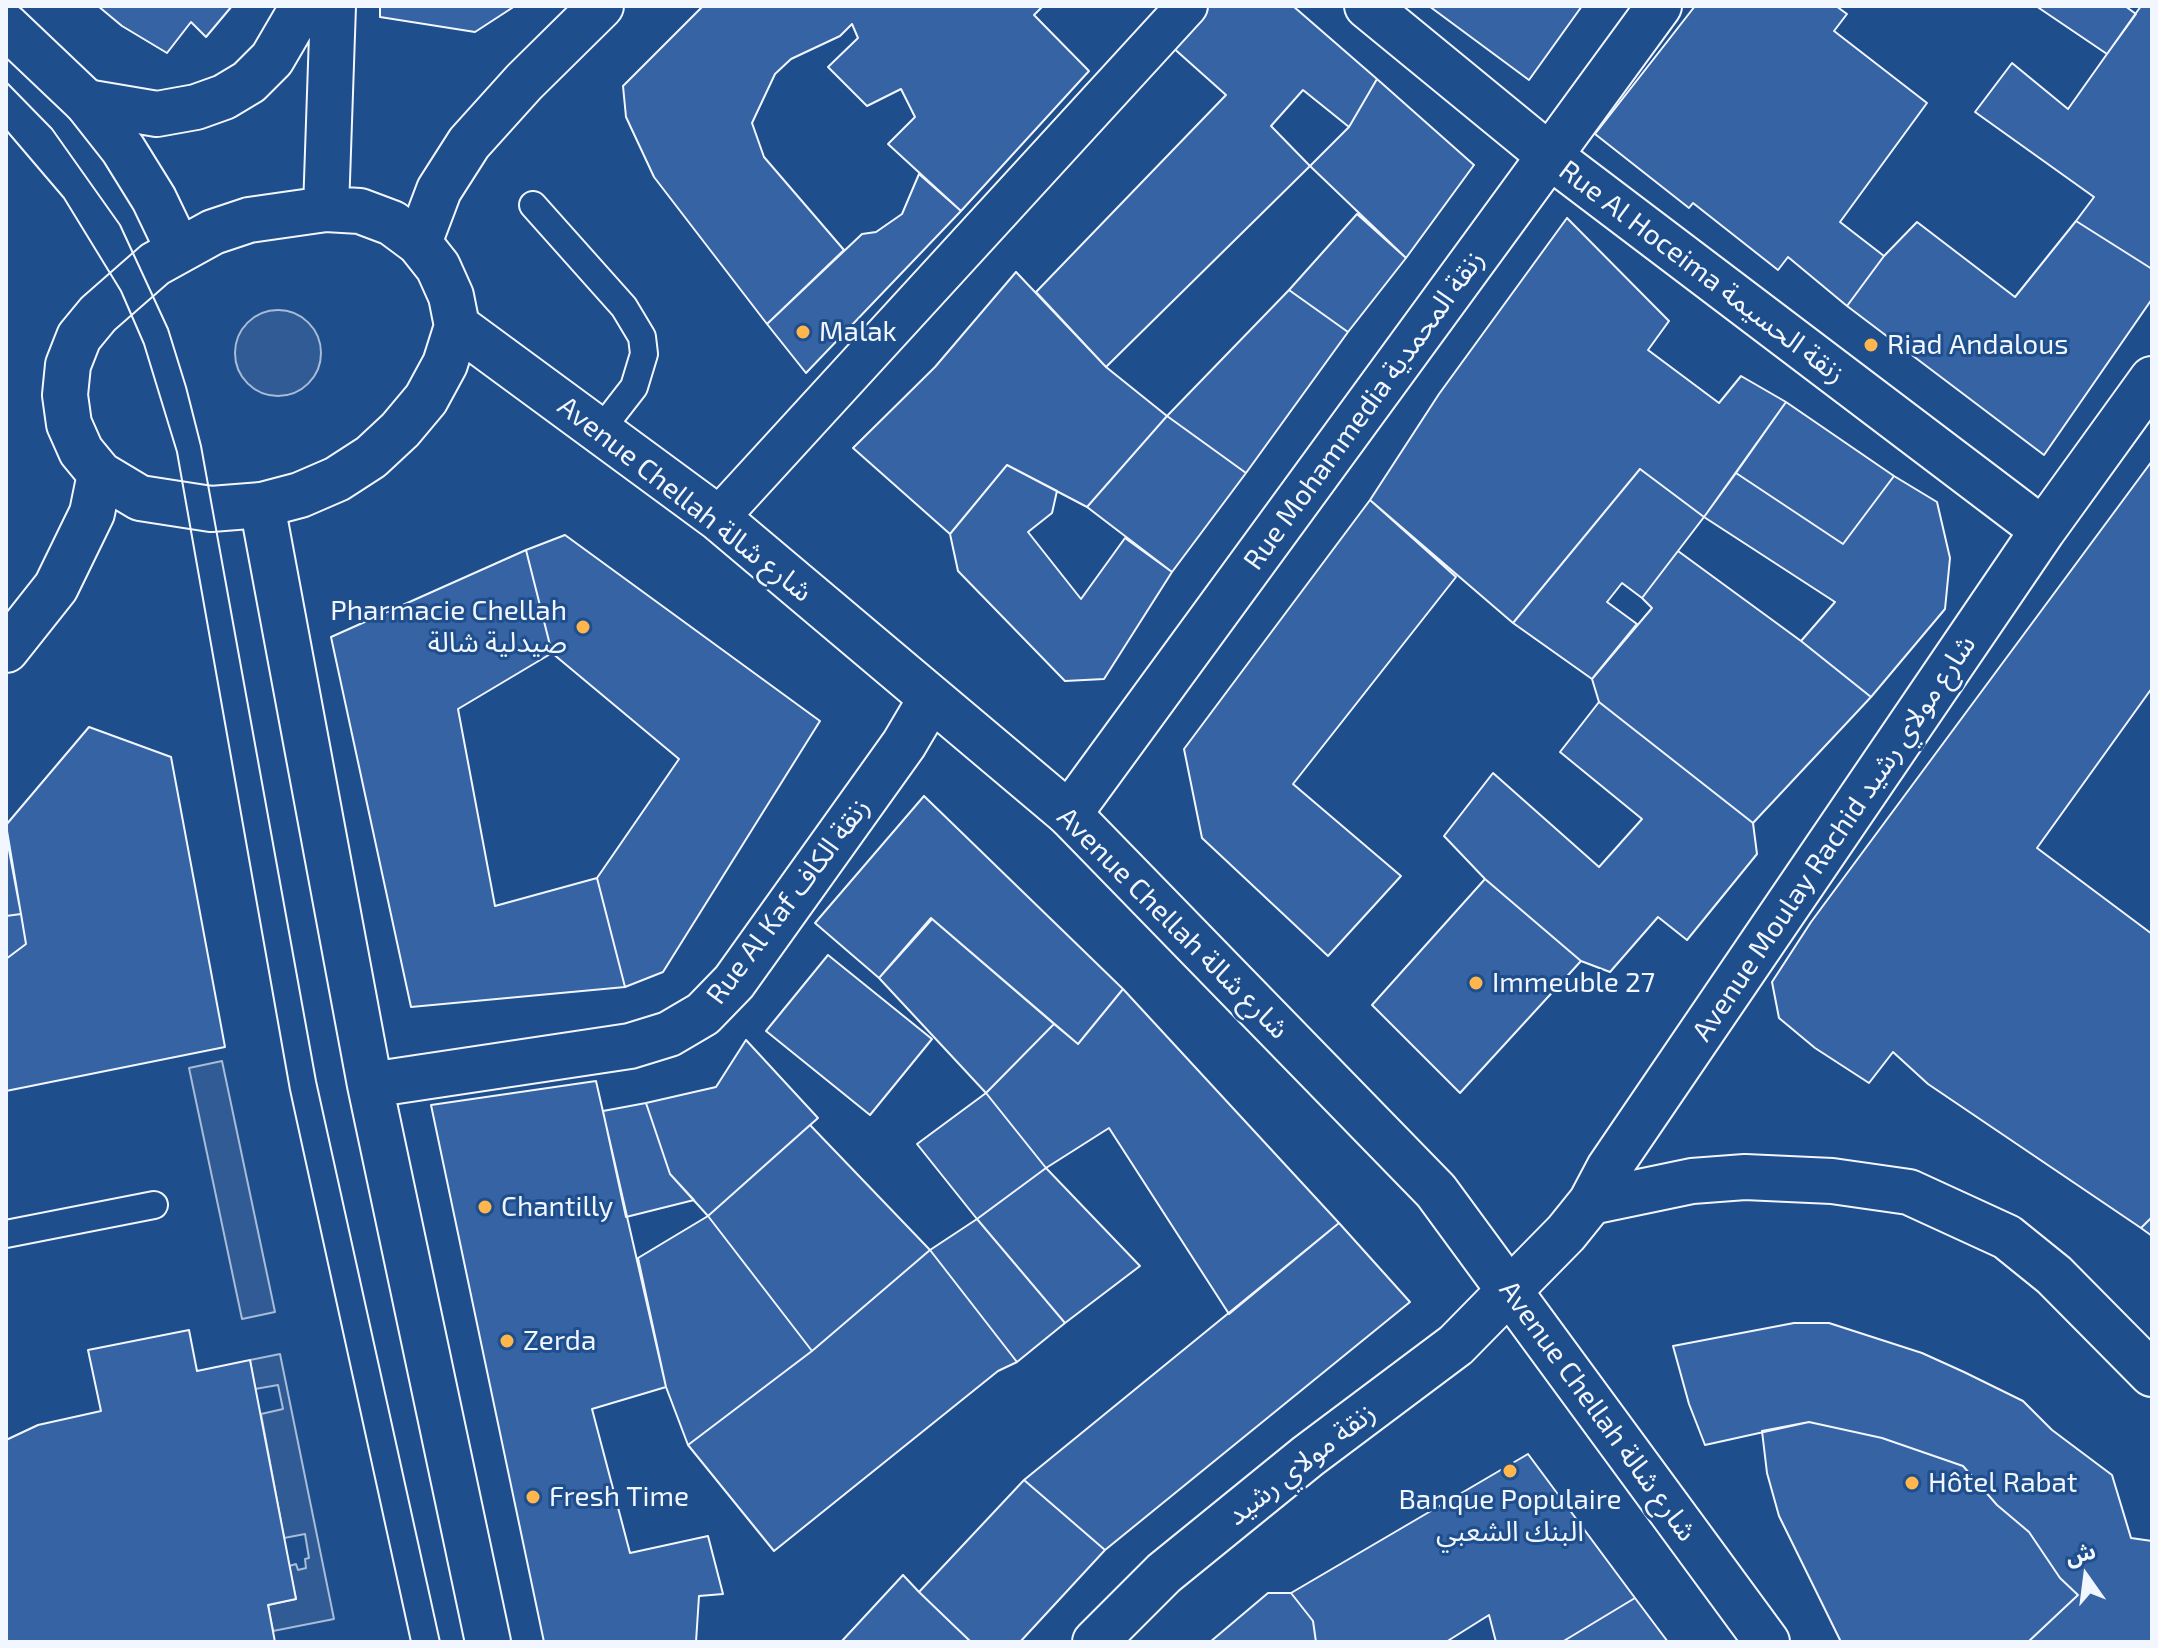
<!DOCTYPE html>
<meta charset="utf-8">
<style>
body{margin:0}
#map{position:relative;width:2158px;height:1648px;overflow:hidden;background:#1f4e8c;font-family:"Exo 2","Noto Sans Arabic",sans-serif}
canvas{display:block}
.frame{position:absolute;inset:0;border:8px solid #f2f6ff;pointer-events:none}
.north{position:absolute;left:2046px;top:1536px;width:80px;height:80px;-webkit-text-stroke:6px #1f4e8c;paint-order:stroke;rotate:346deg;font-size:22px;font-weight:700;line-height:32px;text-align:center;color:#f2f6ff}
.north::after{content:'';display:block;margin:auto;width:28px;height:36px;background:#f2f6ff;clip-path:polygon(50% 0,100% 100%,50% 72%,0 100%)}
</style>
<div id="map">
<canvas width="2158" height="1648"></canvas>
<div class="frame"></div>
<div class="north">ش</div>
</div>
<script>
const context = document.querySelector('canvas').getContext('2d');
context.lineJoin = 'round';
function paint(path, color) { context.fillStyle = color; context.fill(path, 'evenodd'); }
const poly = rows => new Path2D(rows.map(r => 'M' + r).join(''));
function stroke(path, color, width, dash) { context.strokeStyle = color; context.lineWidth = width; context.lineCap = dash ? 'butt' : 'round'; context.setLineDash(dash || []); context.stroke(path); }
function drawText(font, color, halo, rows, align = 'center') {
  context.font = font + ' "Exo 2","Noto Sans Arabic",sans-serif'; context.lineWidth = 6; context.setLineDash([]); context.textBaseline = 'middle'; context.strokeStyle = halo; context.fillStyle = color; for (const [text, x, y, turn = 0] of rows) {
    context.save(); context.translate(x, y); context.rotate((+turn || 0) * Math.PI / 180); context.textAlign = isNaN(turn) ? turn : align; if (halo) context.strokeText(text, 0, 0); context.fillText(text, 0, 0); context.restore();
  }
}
const green = poly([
 '235 353a43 43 0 1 1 86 0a43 43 0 1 1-86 0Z',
 [222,1061,275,1312,242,1319,189,1068,222,1061],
 [280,1354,334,1619,273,1631,268,1605,296,1599,289,1566,296,1564,298,1570,306,1568,305,1559,309,1558,305,1534,284,1538,261,1414,283,1409,278,1385,255,1389,250,1360,280,1354]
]);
const building = poly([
 [98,6,232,6,206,37,191,22,167,53,122,26,98,6],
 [380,6,515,6,475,32,380,17,380,6],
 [703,6,1043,6,1034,15,1089,71,961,211,888,144,915,117,901,89,867,106,828,67,858,38,852,24,840,36,791,59,775,74,752,123,764,157,844,250,767,324,654,177,626,117,623,86,703,6],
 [1189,6,1293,6,1377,79,1349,127,1303,90,1271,126,1310,166,1106,367,1036,292,1226,95,1161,37,1189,6],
 [1429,6,1582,6,1529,80,1429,6],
 [1695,6,1836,6,1847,14,1834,31,1927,103,1840,222,1884,256,1847,306,1788,257,1778,270,1693,203,1689,208,1595,134,1695,6],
 [2036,6,2125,6,2136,14,2107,54,2036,6],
 [2141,6,2152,6,2152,269,2076,221,2094,197,1975,112,2012,63,2068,109,2141,6],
 [1377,79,1474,165,1406,258,1310,166,1349,127,1377,79],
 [919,174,961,211,806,373,767,324,862,234,876,232,902,214,919,174],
 [1357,214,1406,258,1348,332,1289,290,1357,214],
 [1567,218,1669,321,1648,350,1719,403,1741,376,1786,402,1704,517,1640,469,1513,623,1370,500,1439,394,1567,218],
 [2076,221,2152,269,2152,299,2044,455,1847,306,1884,256,1917,222,2015,297,2076,221],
 [1016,272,1106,367,1167,416,1087,507,1007,465,950,534,853,448,935,367,1016,272],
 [1289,290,1348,332,1246,473,1167,416,1289,290],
 [1786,402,1894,476,1843,544,1736,473,1786,402],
 [1167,416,1246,473,1172,572,1087,507,1167,416],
 [2152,461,2152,688,2037,848,2152,934,2152,1217,2141,1228,1928,1084,1893,1052,1869,1083,1815,1048,1779,1018,1772,982,1811,922,2152,461],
 [1007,465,1057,491,1052,513,1028,532,1081,599,1125,538,1172,572,1104,679,1065,681,958,571,950,534,1007,465],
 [1640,469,1704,517,1642,598,1622,583,1607,602,1637,624,1592,679,1513,623,1640,469],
 [1736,473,1843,544,1894,476,1937,502,1950,558,1945,609,1871,697,1801,641,1835,602,1704,517,1736,473],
 [1370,500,1456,577,1293,784,1401,876,1328,956,1202,838,1184,749,1370,500],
 [565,535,820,721,663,972,625,987,597,878,679,759,552,653,526,550,565,535],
 [526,550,552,653,458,709,495,906,597,878,625,987,411,1007,331,637,526,550],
 [1678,551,1801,641,1871,697,1753,823,1599,702,1592,679,1652,608,1642,598,1678,551],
 [1599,702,1753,823,1757,854,1687,940,1658,917,1610,972,1581,961,1485,879,1444,836,1493,773,1599,867,1642,819,1560,752,1599,702],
 [89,727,171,757,225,1047,6,1091,6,959,26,944,6,825,89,727],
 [924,796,1123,989,1078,1044,931,918,879,978,815,923,924,796],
 [6,834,21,914,6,916,6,834],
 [1485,879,1581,961,1460,1093,1372,1005,1485,879],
 [21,914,26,944,6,959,6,916,21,914],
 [932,919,1054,1024,986,1093,879,978,932,919],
 [828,955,932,1039,870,1115,766,1031,828,955],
 [1123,989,1339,1223,1229,1314,1109,1128,1046,1168,986,1093,1054,1024,1078,1044,1123,989],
 [746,1040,818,1118,708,1216,670,1174,646,1103,716,1087,746,1040],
 [596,1081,666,1387,592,1409,630,1553,708,1536,723,1594,699,1596,696,1642,544,1642,431,1105,596,1081],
 [986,1093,1046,1168,977,1219,917,1144,986,1093],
 [646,1103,670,1174,694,1200,626,1217,603,1111,646,1103],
 [810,1125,930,1250,812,1351,708,1216,810,1125],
 [1046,1168,1140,1266,1065,1323,977,1219,1046,1168],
 [708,1216,812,1351,688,1445,666,1387,638,1258,708,1216],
 [2152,1217,2152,1236,2141,1228,2152,1217],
 [977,1219,1065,1323,1017,1362,930,1250,977,1219],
 [1339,1223,1410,1302,1105,1550,1024,1480,1339,1223],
 [930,1250,1017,1362,998,1371,774,1551,688,1445,812,1351,930,1250],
 [1794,1323,1829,1323,1922,1353,1964,1372,2023,1401,2052,1430,2112,1475,2131,1538,2152,1541,2152,1642,2028,1642,2078,1595,2060,1578,2029,1532,1997,1505,1963,1466,1882,1438,1809,1422,1705,1445,1689,1404,1673,1346,1794,1323],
 [189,1330,197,1371,250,1360,296,1599,268,1605,275,1642,6,1642,6,1440,38,1425,101,1411,88,1350,189,1330],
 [1809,1422,1882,1438,1963,1466,1997,1505,2029,1532,2060,1578,2078,1595,2028,1642,1841,1642,1779,1516,1767,1473,1762,1431,1809,1422],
 [1528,1454,1635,1598,1562,1642,1496,1642,1489,1615,1446,1642,1316,1642,1313,1621,1291,1593,1528,1454],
 [1024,1480,1105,1550,1020,1642,971,1642,919,1592,1024,1480],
 [903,1575,919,1592,971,1642,841,1642,903,1575],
 [1268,1593,1291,1593,1313,1621,1316,1642,1210,1642,1268,1593],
 [1635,1598,1668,1642,1562,1642,1635,1598]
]);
const service = poly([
 [533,205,624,307,642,337,644,354,634,387,599,432],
 [6,1234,154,1205]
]);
const pedestrian = poly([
 [718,518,1187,6]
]);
const minor = poly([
 [1367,6,1551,157,2043,530],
 [6,26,86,102,123,149,154,199,178,249],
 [419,243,439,190,469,143,524,82,601,6],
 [262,505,370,1085,488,1642],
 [1069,814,1659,6],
 [370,1085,630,1046,669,1034,703,1014,734,982,904,744,930,700],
 [1591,1202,1692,1181,1745,1177,1832,1181,1909,1192,2007,1237,2054,1275,2152,1374],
 [1095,1642,1164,1573,1308,1456,1456,1345,1566,1233,1591,1202,1609,1168,2043,530,2152,379]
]);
const tertiary = poly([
 [86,102,157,114,196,107,224,97,249,82,272,59,303,6],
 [326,209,360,211,392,223,419,243,438,267,451,296,457,326,445,364,426,399,400,430,371,457,337,479,300,495,262,505,211,509,140,498,100,474,81,451,69,424,65,395,68,365,79,337,98,314,155,264,213,232,249,220,326,209],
 [326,209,333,6],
 [457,326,718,518,1069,814,1436,1191,1767,1642],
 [6,650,56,587,92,513,100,474]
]);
const tram = poly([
 [6,82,52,129,120,225,168,329,186,387,201,446,316,1081,440,1642],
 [6,130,64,198,121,291,144,344,177,452,290,1090,411,1642]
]);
const markers = [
 [803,332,8,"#ffb74d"],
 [1871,345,8,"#ffb74d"],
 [583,627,8,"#ffb74d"],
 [1476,983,8,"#ffb74d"],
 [485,1207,8,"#ffb74d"],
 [507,1341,8,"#ffb74d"],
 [1510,1471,8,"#ffb74d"],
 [1912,1483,8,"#ffb74d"],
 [533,1497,8,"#ffb74d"]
];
const streetNames = [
 ["Rue Al Hoceima زنقة الحسيمة",1702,272,37],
 ["Rue Mohammedia زنقة المحمدية",1364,410,-54],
 ["Avenue Chellah شارع شالة",685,499,38],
 ["Avenue Moulay Rachid شارع مولاي رشيد",1834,838,-56],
 ["Rue Al Kaf زنقة الكاف",788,901,-53],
 ["Avenue Chellah شارع شالة",1173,923,45],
 ["Avenue Chellah شارع شالة",1598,1411,54],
 ["زنقة مولاي رشيد",1301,1464,-38]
];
const poiNames = [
 ["Malak",819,332],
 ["Riad Andalous",1887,345],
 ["Pharmacie Chellah",567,611,"right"],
 ["صيدلية شالة",567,643,"right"],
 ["Immeuble 27",1492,983],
 ["Chantilly",501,1207],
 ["Zerda",523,1341],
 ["Hôtel Rabat",1928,1483],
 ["Fresh Time",549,1497],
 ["Banque Populaire",1510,1500,"center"],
 ["البنك الشعبي",1510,1532,"center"]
];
paint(green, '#305b95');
stroke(green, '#a8bbd7', 2);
paint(building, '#3563a3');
stroke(building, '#f2f6ff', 2);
stroke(service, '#f2f6ff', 30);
stroke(pedestrian, '#f2f6ff', 44);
stroke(minor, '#f2f6ff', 48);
stroke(tertiary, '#f2f6ff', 48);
stroke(service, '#1f4e8c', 26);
stroke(pedestrian, '#1f4e8c', 40);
stroke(minor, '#1f4e8c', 44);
stroke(tertiary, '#1f4e8c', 44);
stroke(tram, '#f2f6ff', 2);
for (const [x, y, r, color] of markers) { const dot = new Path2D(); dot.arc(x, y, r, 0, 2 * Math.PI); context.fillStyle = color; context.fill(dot); stroke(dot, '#1f4e8c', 3); }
drawText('28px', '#f2f6ff', '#1f4e8c', streetNames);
drawText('28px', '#f2f6ff', '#1f4e8c', poiNames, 'left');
</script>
